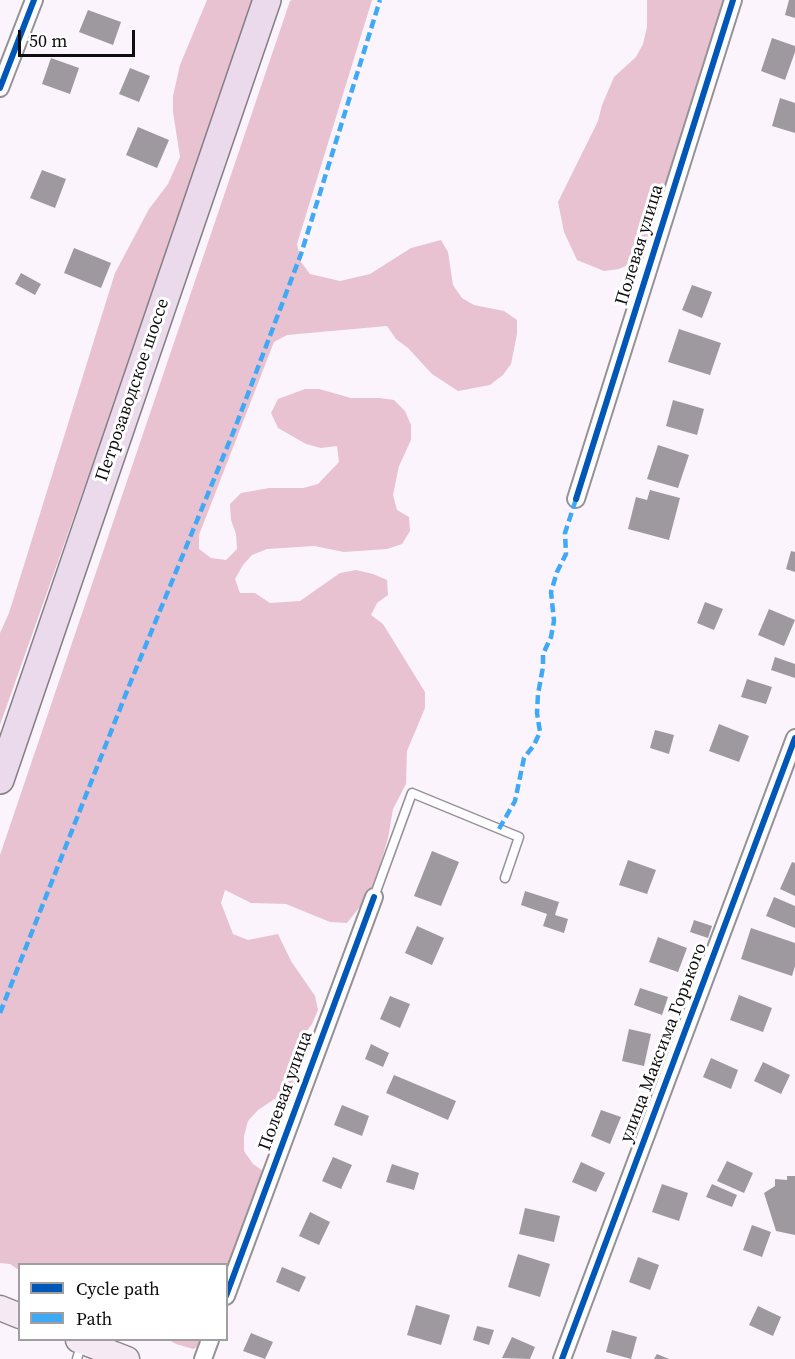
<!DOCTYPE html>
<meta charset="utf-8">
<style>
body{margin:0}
#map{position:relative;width:795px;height:1359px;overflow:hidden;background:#fbf4fc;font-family:"Source Serif 4",serif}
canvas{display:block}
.legend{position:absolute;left:18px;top:1263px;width:210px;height:78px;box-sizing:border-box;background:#fff;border:2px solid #9f9f9f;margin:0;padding:8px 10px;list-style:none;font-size:18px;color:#0e0e0e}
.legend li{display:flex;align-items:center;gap:12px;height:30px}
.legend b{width:30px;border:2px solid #9f9f9f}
.scale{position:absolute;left:18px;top:30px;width:117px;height:27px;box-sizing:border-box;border:3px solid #0e0e0e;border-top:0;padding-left:8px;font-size:18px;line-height:21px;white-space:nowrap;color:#0e0e0e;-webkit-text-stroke:4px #fff;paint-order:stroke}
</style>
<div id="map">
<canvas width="795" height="1359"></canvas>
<ul class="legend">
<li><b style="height:8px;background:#0057b8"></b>Cycle path</li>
<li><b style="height:8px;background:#3fa9f5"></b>Path</li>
</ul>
<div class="scale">50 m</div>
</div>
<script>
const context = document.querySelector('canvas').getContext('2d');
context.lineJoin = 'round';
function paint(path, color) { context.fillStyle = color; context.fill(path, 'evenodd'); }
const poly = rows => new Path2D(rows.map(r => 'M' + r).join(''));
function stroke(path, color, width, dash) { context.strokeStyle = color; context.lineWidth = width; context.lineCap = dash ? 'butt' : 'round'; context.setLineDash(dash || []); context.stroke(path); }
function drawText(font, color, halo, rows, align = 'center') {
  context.font = font + ' "Source Serif 4",serif'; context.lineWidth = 6; context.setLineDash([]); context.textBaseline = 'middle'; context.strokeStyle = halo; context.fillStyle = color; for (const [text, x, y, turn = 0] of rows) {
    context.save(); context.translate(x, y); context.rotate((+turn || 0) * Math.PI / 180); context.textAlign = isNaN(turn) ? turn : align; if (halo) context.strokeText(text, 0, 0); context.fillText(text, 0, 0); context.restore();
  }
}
const forest = poly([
 [207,0,252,0,117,395,0,725,0,633,9,613,115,273,149,209,168,184,180,157,173,112,173,96,180,65],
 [292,0,372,0,297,244,301,262,310,274,340,281,370,274,411,248,441,240,448,252,453,285,462,298,474,305,504,311,517,320,517,334,511,364,503,375,490,385,458,391,432,374,408,348,396,339,387,326,287,335,274,342,199,535,199,549,211,558,226,560,237,549,236,534,231,520,230,504,241,493,269,488,303,488,318,484,339,462,337,446,321,448,306,444,278,428,271,413,278,399,305,389,319,389,351,398,379,398,394,400,405,411,411,425,411,440,399,466,393,495,397,510,409,517,410,531,402,544,387,549,358,551,344,552,314,546,267,549,252,555,243,565,235,579,240,593,255,593,270,603,300,601,340,573,356,570,373,574,387,580,388,595,377,603,371,615,383,624,425,692,425,708,407,751,406,784,393,809,388,838,380,866,380,881,347,923,330,922,286,904,251,903,225,890,221,903,233,934,248,940,278,934,291,961,315,996,318,1010,312,1024,303,1036,298,1066,294,1081,285,1092,258,1110,248,1121,244,1136,244,1151,253,1164,266,1173,227,1286,226,1264,20,1264,19,1270,10,1264,0,1263,0,855,290,1],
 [647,0,726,0,654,239,640,252,632,263,619,269,604,271,577,260,564,232,558,202,598,121,602,105,614,77,636,57,643,44,647,27],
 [169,1340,208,1340,207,1343,193,1349,176,1344]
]);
const building = poly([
 [789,0,795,0,795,18,785,15],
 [88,10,121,22,113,45,79,32],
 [772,38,795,46,795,52,785,80,761,71],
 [51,58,79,68,70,94,42,84],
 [130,68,150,76,139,102,119,94],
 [780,98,795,103,795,133,772,126],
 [138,127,169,140,157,168,126,155],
 [42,170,66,179,55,208,30,198],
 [74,248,111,263,101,288,64,273],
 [21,273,41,284,35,295,15,284],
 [692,285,712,292,702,318,682,310],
 [679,329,721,343,710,375,668,362],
 [673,400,704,409,697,435,666,426],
 [658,445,689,455,678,488,647,479],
 [650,490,680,498,669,540,628,529,636,497,647,500],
 [791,551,795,552,795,572,786,569],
 [705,602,723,609,714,630,697,623],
 [769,609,795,620,784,646,758,635],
 [775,657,795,664,795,678,771,670],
 [747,679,772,687,766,704,741,697],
 [719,724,749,736,739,762,709,751],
 [655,730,674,735,669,754,650,748],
 [432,851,459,862,441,906,414,896],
 [628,860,656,870,647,894,619,885],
 [792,862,795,863,795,896,780,889],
 [525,891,559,902,555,915,568,919,564,933,543,926,547,914,521,905],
 [774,897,795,906,795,928,766,916],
 [694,920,712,926,708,938,690,932],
 [417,926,444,938,432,965,405,953],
 [751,928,795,943,795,966,792,976,741,959],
 [658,937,687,948,678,972,649,962],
 [640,988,668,997,662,1015,634,1005],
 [739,995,772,1008,763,1032,730,1020],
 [390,996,410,1004,400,1028,380,1019],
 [629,1029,651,1034,644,1066,622,1061],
 [371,1044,389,1053,383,1067,365,1059],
 [711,1058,738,1070,731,1089,703,1077],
 [763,1062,790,1075,781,1094,754,1081],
 [394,1075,456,1101,448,1120,386,1093],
 [342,1105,369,1116,362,1136,334,1125],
 [601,1110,621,1117,610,1144,591,1136],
 [333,1157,352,1165,341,1189,322,1181],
 [727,1161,753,1173,744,1193,717,1181],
 [581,1162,605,1173,596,1192,572,1182],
 [392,1164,419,1173,414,1190,386,1182],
 [787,1176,795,1176,795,1235,776,1231,764,1193,775,1186,775,1179,787,1180],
 [662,1184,688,1193,679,1221,652,1212],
 [712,1184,737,1195,732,1207,706,1197],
 [525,1208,560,1216,554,1242,519,1234],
 [310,1212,330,1222,319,1245,299,1236],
 [752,1225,771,1232,762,1257,743,1250],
 [518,1254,550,1264,540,1297,508,1287],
 [638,1257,659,1265,650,1290,629,1282],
 [282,1267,306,1277,299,1292,276,1282],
 [416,1305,450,1315,441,1345,407,1335],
 [758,1306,781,1317,773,1336,749,1325],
 [477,1326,494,1330,489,1345,473,1340],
 [612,1330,637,1337,631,1359,606,1352],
 [251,1333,273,1342,265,1359,243,1351],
 [512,1337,535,1347,530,1359,502,1358],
 [657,1354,669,1359,654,1359]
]);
const lane = poly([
 [374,897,412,793,519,837,505,878],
 [77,1359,82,1342]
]);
const street = poly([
 [0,88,34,0],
 [576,499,733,0],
 [226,1296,374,897],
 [203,1359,210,1340],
 [562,1359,795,738]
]);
const secondary = poly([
 [0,1308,20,1316],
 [78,1340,127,1359]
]);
const primary = poly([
 [0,780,267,0]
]);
const quiet = poly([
 [499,829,515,801,524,758,534,745,540,732,537,713,538,694,543,667,543,654,551,637,554,621,551,592,557,572,566,554,565,533,576,499],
 [0,1013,129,686,235,428,301,254,380,0]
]);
const cycleway = poly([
 [0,88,34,0],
 [576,499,733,0],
 [226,1296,374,897],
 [562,1359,795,738]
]);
const streetNames = [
 ["Полевая улица",640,245,-73],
 ["Петрозаводское шоссе",133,390,-71],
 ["улица Максима Горького",664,1043,-69],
 ["Полевая улица",286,1091,-70]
];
paint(forest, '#e8c2d1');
paint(building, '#9e999f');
stroke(lane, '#959295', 11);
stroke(street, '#959295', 20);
stroke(secondary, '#8b888c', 27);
stroke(primary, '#827f82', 30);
stroke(lane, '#fefdff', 8);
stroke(street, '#fefdff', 16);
stroke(secondary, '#f5eaf4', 24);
stroke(primary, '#eadaec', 27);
stroke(quiet, '#3fa9f5', 4.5, [9, 4.5]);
stroke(cycleway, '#0057b8', 6);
drawText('18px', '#0e0e0e', '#fff', streetNames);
</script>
